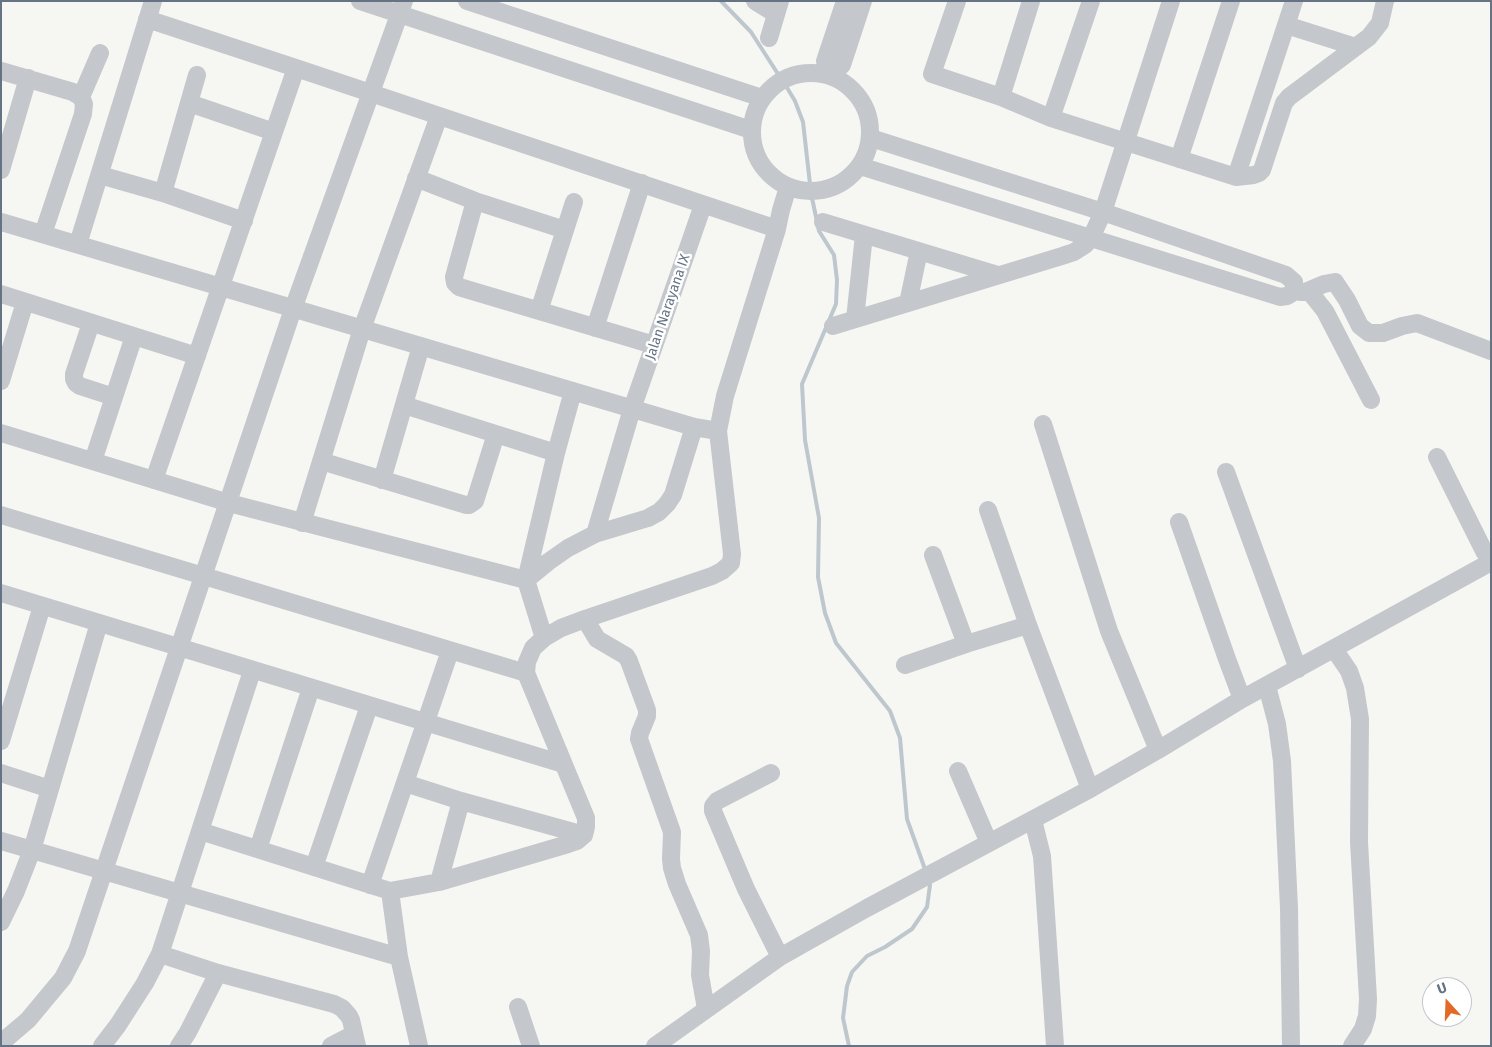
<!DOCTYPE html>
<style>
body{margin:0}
#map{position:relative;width:1492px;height:1047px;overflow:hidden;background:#f6f7f3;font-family:"Fira Sans",sans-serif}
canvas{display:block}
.frame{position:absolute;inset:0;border:2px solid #657384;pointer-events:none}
.north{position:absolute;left:1422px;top:977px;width:50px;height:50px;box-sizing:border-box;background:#fff;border:1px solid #c1c7ce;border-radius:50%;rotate:340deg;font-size:14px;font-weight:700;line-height:20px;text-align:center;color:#657384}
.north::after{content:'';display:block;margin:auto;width:18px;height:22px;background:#e36926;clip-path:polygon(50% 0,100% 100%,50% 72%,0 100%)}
</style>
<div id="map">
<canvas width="1492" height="1047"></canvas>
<div class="frame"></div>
<div class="north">U</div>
</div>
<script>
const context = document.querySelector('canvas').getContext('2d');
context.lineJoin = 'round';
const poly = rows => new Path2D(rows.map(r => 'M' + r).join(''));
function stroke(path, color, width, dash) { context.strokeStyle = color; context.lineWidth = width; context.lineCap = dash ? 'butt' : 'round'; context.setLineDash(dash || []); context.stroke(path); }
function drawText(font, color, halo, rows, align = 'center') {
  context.font = font + ' "Fira Sans",sans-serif'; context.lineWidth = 5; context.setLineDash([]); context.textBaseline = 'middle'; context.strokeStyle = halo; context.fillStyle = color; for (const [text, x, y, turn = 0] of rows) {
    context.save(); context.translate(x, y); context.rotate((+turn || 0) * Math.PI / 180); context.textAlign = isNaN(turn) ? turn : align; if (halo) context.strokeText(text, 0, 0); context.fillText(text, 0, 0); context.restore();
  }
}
const stream = poly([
 [721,1,751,32,778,74],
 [786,86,795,101,803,122,810,184],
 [812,198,819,231,834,255,837,280,836,304,802,384,805,440,819,518,818,577,825,613,836,643,890,711,900,738,907,819,926,872],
 [849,1046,843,1018,847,986,852,972,867,956,885,947,912,929,927,907,930,885,929,881]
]);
const minor = poly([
 [360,1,751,130],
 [467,1,762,98],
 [755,1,776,14],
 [845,1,825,61,828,65,838,68,842,65,863,1],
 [957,1,932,74,1001,97,1051,118,1236,177,1254,175,1259,173,1262,170,1284,103,1289,97,1369,37,1380,23,1385,1],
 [147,19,296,68,777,229],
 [1286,25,1356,47],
 [769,38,780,1],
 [1,71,73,92,81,97,84,104,83,114,43,234],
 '752 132a59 59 0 1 1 118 0a59 59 0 1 1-118 0Z',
 [81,97,100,53],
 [1001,97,1031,1],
 [189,103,274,132],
 [1051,118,1091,1],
 [1179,159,1231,1],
 [860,166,1280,297,1287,296,1292,293,1294,289,1294,282,1286,275,1103,212,871,138],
 [1,170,28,78],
 [100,175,163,193,244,221],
 [1236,177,1294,1],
 [416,178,475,201,565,230],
 [163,193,197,75],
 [475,201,454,277,455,283,459,287,654,345],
 [1,222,694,427,718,431],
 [823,222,998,275],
 [78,244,153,1],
 [1294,289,1300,292,1305,292,1324,284,1335,282,1347,300,1360,326,1369,333,1383,333,1402,326,1417,323,1491,351],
 [1309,291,1325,311,1371,400],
 [1,294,197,356],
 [908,303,919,251],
 [539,311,574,202],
 [855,319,864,235],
 [91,323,74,374,74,379,76,383,80,386,114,397],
 [833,326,1062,256,1074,252,1085,245,1091,238,1103,212,1171,1],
 [595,328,642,183],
 [1,381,25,302],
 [404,405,556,453],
 [1043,424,1109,631,1158,750],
 [1,433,229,503,526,580],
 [1437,457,1484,551,1491,561],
 [93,461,134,336],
 [321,461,466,505,469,505,475,501,496,434],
 [1226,472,1298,669],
 [154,480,296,68],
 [382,480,421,346],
 [988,510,1028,625,1090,789],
 [1,515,526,673],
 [1179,522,1227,659,1242,699],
 [302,523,362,329,439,116],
 [595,534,632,409,703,205],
 [933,555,966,644],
 [526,580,548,562,568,548,595,534,648,518,659,512,667,504,673,495,694,427],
 [1,593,563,764],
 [585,619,597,639,626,656,629,661,647,710,647,716,640,733,639,739,672,832,671,859,672,868,677,884,699,935,701,951,700,975,706,1009],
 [544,638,526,580,556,453,573,391],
 [1334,649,1349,671,1355,688,1360,719,1359,842,1368,999,1367,1016,1363,1029,1352,1046],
 [905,665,966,644,1028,625],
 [1267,686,1277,724,1282,761,1289,908,1291,1046],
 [1,741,42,606],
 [958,771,989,843],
 [1,773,50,789],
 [771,773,717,801,713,806,713,811,746,889,780,957],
 [405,783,461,801,584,835],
 [1033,820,1042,856,1055,1046],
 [200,831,390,891,439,882,568,844,577,841,584,835,586,827,586,818,526,673,527,662,533,648,544,638,561,628,585,619,712,576,722,571,731,563,732,554,718,431,725,396,777,229,781,210,788,187],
 [1,841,399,957],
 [258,849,311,688],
 [314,867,369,706],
 [439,882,461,801],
 [370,885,450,651],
 [390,891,399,957,419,1046],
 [1,922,16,891,32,850,99,623],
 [160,954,218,973,334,1004,342,1008,349,1016,351,1020,357,1046],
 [518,1007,531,1046],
 [1,1043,28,1020,63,978,77,951,293,309,404,1],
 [102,1046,118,1025,145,983,160,954,252,671],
 [179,1046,188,1032,218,973],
 [331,1046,354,1034],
 [655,1046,780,957,867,908,1090,789,1158,750,1242,699,1491,562]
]);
const streetNames = [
 ["Jalan Narayana IX",668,307,-71]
];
stroke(stream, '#bdc7cd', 4);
stroke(minor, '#c4c7cb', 18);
drawText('14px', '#657384', '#fff', streetNames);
</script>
